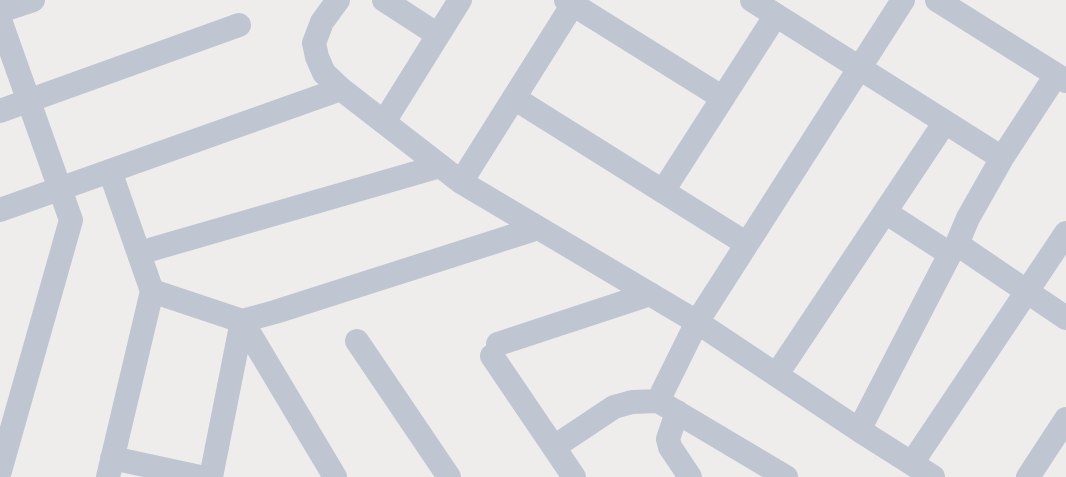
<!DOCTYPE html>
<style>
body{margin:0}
canvas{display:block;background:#efecec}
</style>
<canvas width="1066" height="477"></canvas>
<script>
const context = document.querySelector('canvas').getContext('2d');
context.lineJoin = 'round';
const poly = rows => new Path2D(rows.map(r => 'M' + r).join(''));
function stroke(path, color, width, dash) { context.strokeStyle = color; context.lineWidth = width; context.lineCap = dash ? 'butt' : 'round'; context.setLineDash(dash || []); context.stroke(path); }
const minor = poly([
 [338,0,322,22,314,43,317,57,324,73,341,89,461,182,697,322,859,430,933,477],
 [384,0,438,35],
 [566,0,723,98],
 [752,0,1002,158],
 [937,0,1066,81],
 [0,11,33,0],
 [0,20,71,220,0,471],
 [1056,75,1002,158,968,218,957,244,1066,318],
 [514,98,747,244],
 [0,111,239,25],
 [384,122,460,0],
 [461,182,573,4],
 [663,191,776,15],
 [0,210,341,89],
 [885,212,950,254],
 [139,253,440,166],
 [152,291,242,321,275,312,538,228],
 [242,321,335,477],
 [357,341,449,477],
 [498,344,650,294],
 [492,356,574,477],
 [777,374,945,122],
 [658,401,697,322,903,0],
 [677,412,668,439,670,447,690,477],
 [859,430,950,254,957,244],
 [554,447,614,407,632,402,658,401,786,477],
 [112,458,200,477],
 [912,463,1066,233],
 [108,477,152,291,110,171],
 [211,477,242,321],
 [1028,477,1066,419]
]);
stroke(minor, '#bfc6d2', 24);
</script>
